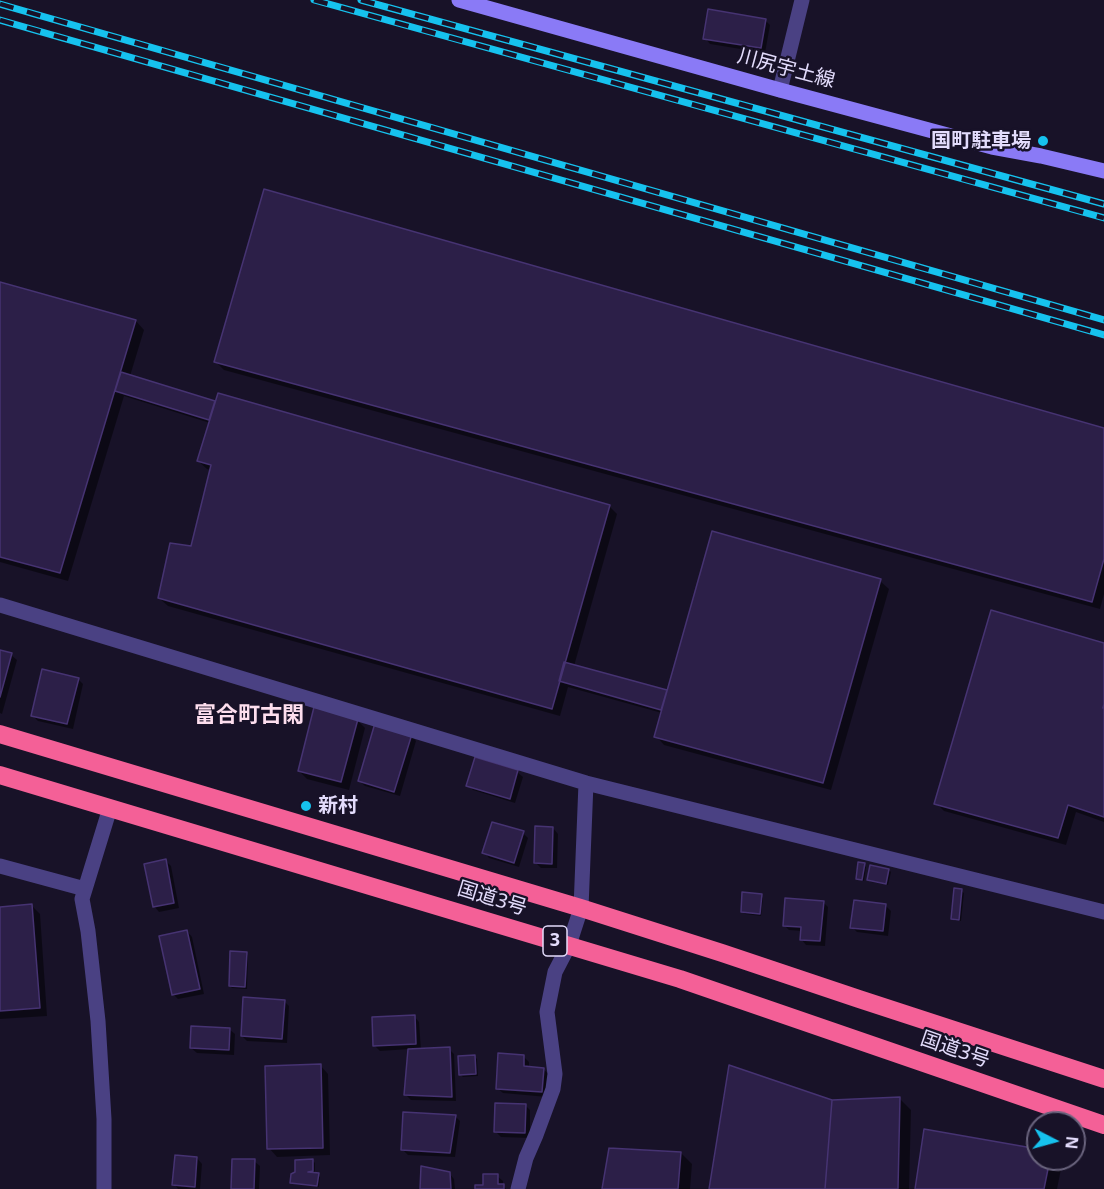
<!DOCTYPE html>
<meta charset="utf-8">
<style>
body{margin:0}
#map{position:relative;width:1104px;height:1189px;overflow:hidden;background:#181228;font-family:"Noto Sans",sans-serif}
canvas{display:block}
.north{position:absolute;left:1026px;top:1111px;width:60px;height:60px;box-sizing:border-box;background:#181228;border:2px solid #69637d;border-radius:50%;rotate:96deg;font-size:16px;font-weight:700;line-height:24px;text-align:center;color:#e3dcfc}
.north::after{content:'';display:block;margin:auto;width:21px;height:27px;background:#16c2ee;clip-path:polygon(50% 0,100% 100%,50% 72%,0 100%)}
</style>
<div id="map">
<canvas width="1104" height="1189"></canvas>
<div class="north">N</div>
</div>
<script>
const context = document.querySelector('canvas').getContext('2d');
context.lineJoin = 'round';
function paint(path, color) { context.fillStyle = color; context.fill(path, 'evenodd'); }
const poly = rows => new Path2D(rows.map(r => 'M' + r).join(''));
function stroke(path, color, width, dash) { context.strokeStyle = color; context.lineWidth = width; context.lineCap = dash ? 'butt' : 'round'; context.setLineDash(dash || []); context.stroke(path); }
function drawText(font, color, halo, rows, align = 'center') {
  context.font = font + ' "Noto Sans","Noto Sans JP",sans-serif'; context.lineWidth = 5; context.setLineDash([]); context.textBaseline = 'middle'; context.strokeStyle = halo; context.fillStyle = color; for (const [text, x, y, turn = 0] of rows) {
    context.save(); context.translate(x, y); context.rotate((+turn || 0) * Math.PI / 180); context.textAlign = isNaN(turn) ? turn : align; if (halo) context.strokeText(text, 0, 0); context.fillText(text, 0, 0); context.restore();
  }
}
const shadow = poly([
 [765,20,770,25,765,53,710,44,705,38],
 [0,284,136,321,144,330,130,376,215,402,216,404,609,506,617,514,574,666,666,692,668,694,880,581,889,589,831,790,664,745,656,736,662,713,568,687,560,716,168,606,159,598,192,547,211,470,207,469,198,461,210,423,124,396,68,581,0,562],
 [215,361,1104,430,1104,594,1100,609,224,370],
 [1104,645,1104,822,1076,812,1066,845,944,811,936,803],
 [0,651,11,655,17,660,2,714,0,713],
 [78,679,83,684,73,729,38,721,32,715],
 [357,720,365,728,349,790,307,779,299,771],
 [411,735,416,741,400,796,365,786,359,781],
 [517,772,523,777,515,803,473,790,468,785],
 [553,828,558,834,557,868,541,868,536,863],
 [523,833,528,838,519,867,489,858,484,852],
 [166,861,171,866,179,908,159,912,154,906],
 [864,865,866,867,864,881,860,880,857,878],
 [889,870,891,872,888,885,871,882,868,879],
 [961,891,964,893,961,921,955,921,952,918],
 [761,896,763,898,761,916,745,914,742,912],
 [823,902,828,907,825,946,806,945,801,939,802,931,789,930,784,925],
 [885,905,891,911,888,936,857,932,852,927],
 [32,906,40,914,47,1016,0,1019,0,909],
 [187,931,192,937,204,994,178,999,173,994],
 [246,953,248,956,247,989,232,988,230,986],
 [284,1001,289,1006,287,1043,247,1041,242,1036],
 [414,1016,419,1022,421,1050,449,1049,454,1054,456,1101,411,1100,406,1095,410,1049,380,1051,375,1046],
 [229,1029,235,1034,234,1055,197,1053,191,1048],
 [475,1057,477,1059,478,1076,463,1077,460,1074],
 [524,1057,529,1062,529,1068,543,1069,549,1074,547,1097,503,1093,497,1088],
 [320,1065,328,1074,330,1155,277,1157,269,1148],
 [900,1099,911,1110,909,1189,711,1189,832,1101],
 [525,1105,530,1110,530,1138,501,1137,496,1132],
 [455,1116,460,1121,455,1157,408,1155,402,1149],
 [1038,1150,1038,1159,1058,1159,1062,1164,1057,1189,917,1189],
 [681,1153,692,1164,690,1189,604,1189],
 [197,1158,202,1164,200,1189,178,1189,174,1184],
 [254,1161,260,1166,259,1189,233,1189],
 [313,1161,315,1163,315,1174,318,1175,320,1177,319,1187,294,1184,291,1182],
 [449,1173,454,1179,455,1189,421,1189],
 [497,1176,503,1181,503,1185,506,1189,477,1189,485,1186]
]);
const building = poly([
 [708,9,766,19,761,48,703,39,708,9],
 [264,189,1104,428,1104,559,1092,602,214,362,264,189],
 [0,282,136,320,60,573,0,557,0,282],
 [121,372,215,401,209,420,115,391,121,372],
 [218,393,610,505,552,709,158,598,170,543,191,546,211,465,197,461,218,393],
 [712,531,881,579,823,783,654,737,712,531],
 [991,610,1104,643,1104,704,1103,708,1104,708,1104,817,1068,805,1058,838,934,804,991,610],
 [0,650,12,653,0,697,0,650],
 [564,662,667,690,661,710,559,681,564,662],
 [42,669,79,678,67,724,31,716,42,669],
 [314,707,358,719,341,782,298,771,314,707],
 [375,723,412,734,394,792,358,781,375,723],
 [475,757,518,770,510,799,466,786,475,757],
 [492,822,524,831,514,863,482,853,492,822],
 [535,826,553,827,552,864,534,863,535,826],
 [166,859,174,903,153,907,144,864,166,859],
 [858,862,865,863,862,880,856,879,858,862],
 [870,865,889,869,886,884,867,880,870,865],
 [954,888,962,889,959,920,951,919,954,888],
 [742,892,762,894,760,914,741,912,742,892],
 [785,898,824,901,820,941,800,940,801,927,783,926,785,898],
 [854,900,886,904,883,931,850,928,854,900],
 [32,904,40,1008,0,1011,0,907,32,904],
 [187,930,200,989,172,995,159,936,187,930],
 [230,951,247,952,245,987,229,986,230,951],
 [243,997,285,1000,282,1039,241,1036,243,997],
 [415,1015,416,1044,373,1046,372,1017,415,1015],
 [191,1026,230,1028,229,1050,190,1048,191,1026],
 [450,1047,452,1097,404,1095,408,1049,450,1047],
 [498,1053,524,1055,524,1066,544,1068,542,1092,496,1089,498,1053],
 [475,1055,476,1074,459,1075,458,1056,475,1055],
 [321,1064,323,1148,267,1149,265,1066,321,1064],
 [729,1065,832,1100,825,1189,709,1189,729,1065],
 [900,1097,898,1189,825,1189,832,1100,900,1097],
 [495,1103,526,1104,525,1133,494,1132,495,1103],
 [403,1112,456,1115,450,1153,401,1150,403,1112],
 [924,1129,1038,1149,1038,1159,1050,1159,1044,1189,915,1189,924,1129],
 [609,1148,681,1152,678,1189,602,1189,609,1148],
 [175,1155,197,1157,195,1187,172,1185,175,1155],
 [232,1159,255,1159,254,1189,231,1189,232,1159],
 [313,1159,313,1171,308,1172,319,1173,317,1186,290,1183,291,1174,295,1172,295,1160,313,1159],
 [421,1166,450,1172,451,1189,420,1189,421,1166],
 [483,1174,498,1174,498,1184,504,1184,504,1189,475,1189,475,1185,483,1185,483,1174]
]);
const street = poly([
 [780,90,802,0],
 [0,605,586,783,1104,912],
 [0,866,85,889],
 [104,1189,104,1119,98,1021,88,931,82,899,110,808],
 [518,1189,526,1158,536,1135,553,1089,555,1074,547,1012,555,972,569,945,581,908,586,783]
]);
const secondary = poly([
 [459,0,780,90,992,147,1041,156,1104,171]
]);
const highway = poly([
 [0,734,581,908,722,953,859,999,1104,1079],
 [0,775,680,979,1104,1125]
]);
const rail = poly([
 [314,0,1104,218],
 [361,0,1104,204],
 [0,4,1104,320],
 [0,20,1104,335]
]);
const markers = [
 [1043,141,6,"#16c2ee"],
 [306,806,6,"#16c2ee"]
];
const shields = [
 [555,941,24]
];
const shieldNames = [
 ["3",555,941]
];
const streetNames = [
 ["川尻宇土線",786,69,15],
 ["国道3号",492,899,17],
 ["国道3号",955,1050,19]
];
const poiNames = [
 ["国町駐車場",1031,141],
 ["新村",318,806,"left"]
];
const quarterNames = [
 ["富合町古閑",249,716]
];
paint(shadow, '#0007');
paint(building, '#2c1f48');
stroke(building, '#463372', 1.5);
stroke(street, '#4a4183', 15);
stroke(secondary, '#8a7af6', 15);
stroke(highway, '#f46097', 18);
stroke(rail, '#16c2ee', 7);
stroke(rail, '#181228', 4.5, [14]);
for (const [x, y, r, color] of markers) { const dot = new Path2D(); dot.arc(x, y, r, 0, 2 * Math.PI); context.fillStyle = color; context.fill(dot); stroke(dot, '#181228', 2); }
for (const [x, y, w] of shields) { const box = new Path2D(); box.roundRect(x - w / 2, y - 15, w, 30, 4.5); context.fillStyle = '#181228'; context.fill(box); stroke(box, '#e3dcfc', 1.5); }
drawText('bold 18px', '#e3dcfc', null, shieldNames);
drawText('20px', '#e3dcfc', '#181228', streetNames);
drawText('bold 20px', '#e3dcfc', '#181228', poiNames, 'right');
drawText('bold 22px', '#fddeee', '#181228', quarterNames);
</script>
